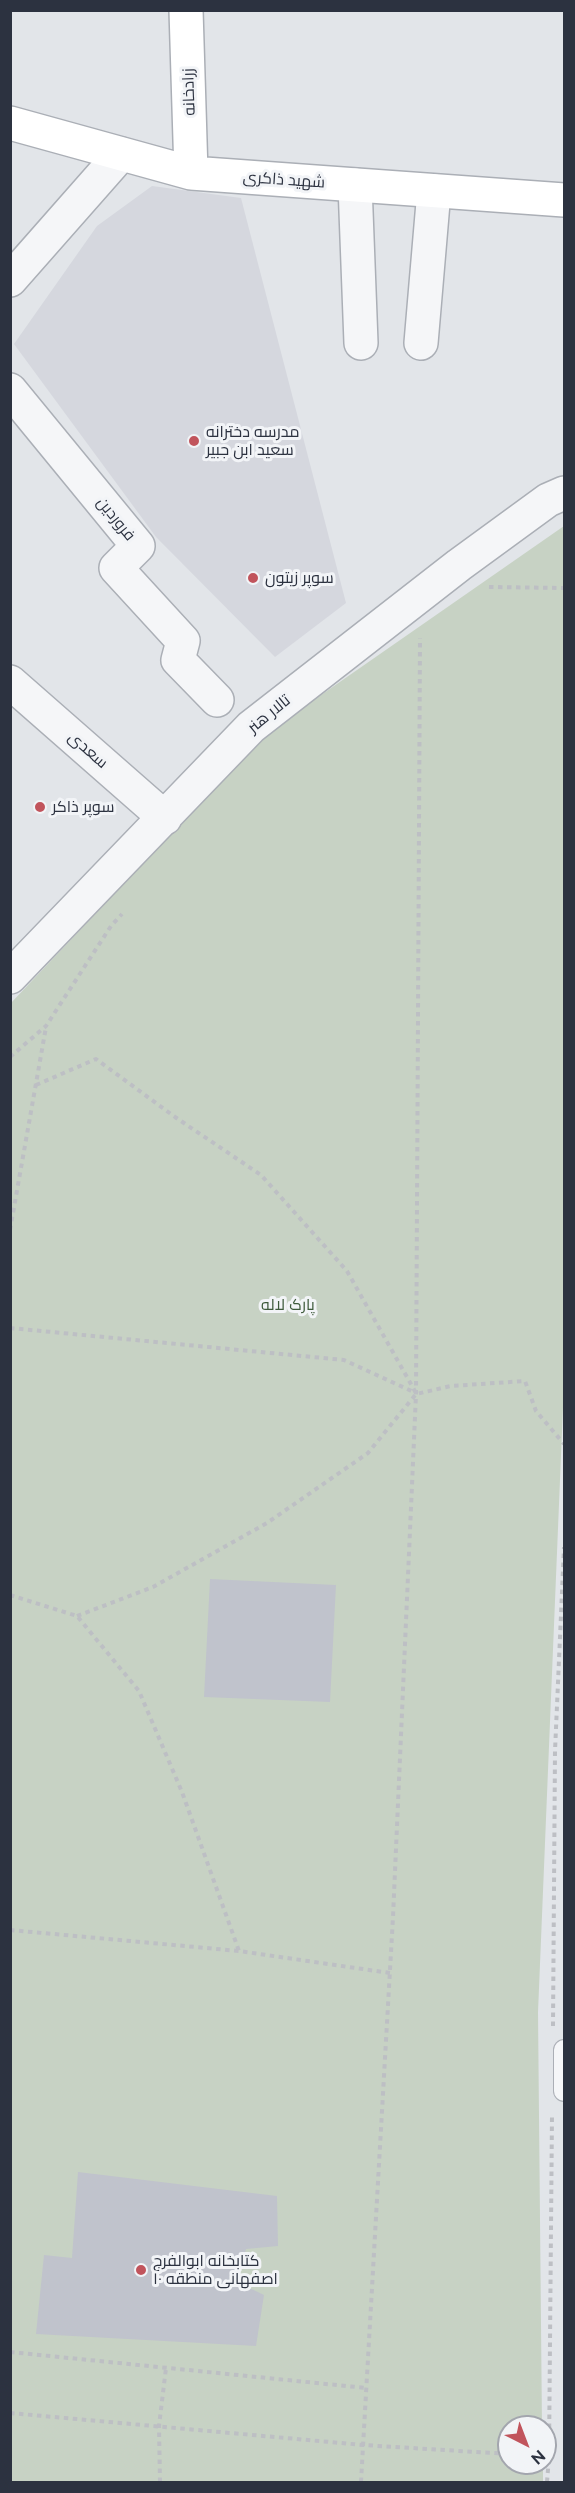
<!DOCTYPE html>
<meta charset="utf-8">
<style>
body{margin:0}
#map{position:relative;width:575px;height:2493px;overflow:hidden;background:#e2e5e9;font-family:Raleway,sans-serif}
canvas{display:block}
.frame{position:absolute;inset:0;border:12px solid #2c3240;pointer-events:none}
.north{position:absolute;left:497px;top:2415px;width:60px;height:60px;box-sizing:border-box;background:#f2f4f7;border:2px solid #a3a6ae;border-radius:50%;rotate:138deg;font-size:16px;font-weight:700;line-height:24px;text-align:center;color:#2c3240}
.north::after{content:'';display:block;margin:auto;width:21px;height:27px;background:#c1545c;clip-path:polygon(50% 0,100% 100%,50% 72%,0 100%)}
</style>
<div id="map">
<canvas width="575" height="2493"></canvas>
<div class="frame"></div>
<div class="north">N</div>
</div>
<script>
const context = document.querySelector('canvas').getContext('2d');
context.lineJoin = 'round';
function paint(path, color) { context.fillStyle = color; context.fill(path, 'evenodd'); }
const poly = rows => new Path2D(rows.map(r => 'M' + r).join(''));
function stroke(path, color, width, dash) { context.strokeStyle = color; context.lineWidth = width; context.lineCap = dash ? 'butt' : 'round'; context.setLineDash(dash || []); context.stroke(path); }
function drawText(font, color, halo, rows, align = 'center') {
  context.font = font + ' Raleway,Cairo,sans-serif'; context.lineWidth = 6; context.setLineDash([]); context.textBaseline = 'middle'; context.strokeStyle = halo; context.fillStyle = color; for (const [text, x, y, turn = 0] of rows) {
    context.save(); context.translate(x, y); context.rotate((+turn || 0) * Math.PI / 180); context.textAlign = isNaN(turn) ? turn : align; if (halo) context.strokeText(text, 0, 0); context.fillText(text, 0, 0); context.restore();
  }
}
const built = poly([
 [152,186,241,198,346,603,275,657,156,537,14,344,97,226]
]);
const green = poly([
 [564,526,564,1383,538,2012,542,2427,509,2427,509,2463,543,2463,543,2482,11,2482,11,1003,265,734]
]);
const building = poly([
 [210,1579,336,1585,330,1702,204,1697],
 [78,2172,277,2196,278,2246,246,2249,237,2282,264,2295,256,2346,36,2334,44,2255,72,2258]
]);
const path = poly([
 [489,587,564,588],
 [10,1057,46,1026,111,926,122,914],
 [36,1085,96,1059,175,1117,261,1175,347,1271,416,1393],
 [10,1230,46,1027],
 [10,1328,344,1360,416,1393],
 [10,1595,77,1616,139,1691,182,1792,239,1951],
 [77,1616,153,1587,267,1523,368,1453,416,1394,451,1386,525,1381,536,1411,564,1444],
 [10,1930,239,1951,390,1973],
 [553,2026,555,1751,564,1547],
 [10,2352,366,2388],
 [10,2413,363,2445,509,2454],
 [160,2482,159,2426,166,2368],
 [361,2482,393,1917,416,1394,420,638],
 [547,2482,549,2457,552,2114]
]);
const lane = poly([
 [564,2050,564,2091]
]);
const street = poly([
 [355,185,361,343],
 [10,280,121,154],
 [421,343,434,191],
 [10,390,138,546,116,568,183,641,178,660,217,700],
 [10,682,165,818],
 [10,977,251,727,459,565,548,500,564,493]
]);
const secondary = poly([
 [186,10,191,173],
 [10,123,191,173,564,200]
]);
const markers = [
 [194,441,6,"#c1545c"],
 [253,578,6,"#c1545c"],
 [40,807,6,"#c1545c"],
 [141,2270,6,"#c1545c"]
];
const streetNames = [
 ["زرادخانه",189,92,-92],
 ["شهید ذاکری",284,180,4],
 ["فروردین",116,519,51],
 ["تالار هنر",269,714,-39],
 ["سعدی",88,750,41]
];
const poiNames = [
 ["مدرسه دخترانه",206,432],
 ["سعید ابن جبیر",206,450],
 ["سوپر زیتون",265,578],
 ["سوپر ذاکر",52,807],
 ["کتابخانه ابوالفرج",153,2261],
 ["اصفهانی منطقه ۱۰",153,2279]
];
const parkNames = [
 ["پارک لاله",288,1305]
];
paint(built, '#d5d7de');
paint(green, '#c7d2c4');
paint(building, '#c0c3cc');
stroke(lane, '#abafb6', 22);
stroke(street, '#abafb6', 36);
stroke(secondary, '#abafb6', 36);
stroke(path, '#bdbfc4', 4, [4.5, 4.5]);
stroke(lane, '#f5f6f8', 20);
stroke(street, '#f5f6f8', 33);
stroke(secondary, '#fff', 33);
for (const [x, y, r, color] of markers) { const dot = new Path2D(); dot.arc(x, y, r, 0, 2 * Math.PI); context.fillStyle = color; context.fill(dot); stroke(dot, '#f2f4f7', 2); }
drawText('16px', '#2c3240', '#f2f4f7', streetNames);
drawText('16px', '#2c3240', '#f2f4f7', poiNames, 'left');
drawText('16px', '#3e5a3b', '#f2f4f7', parkNames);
</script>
